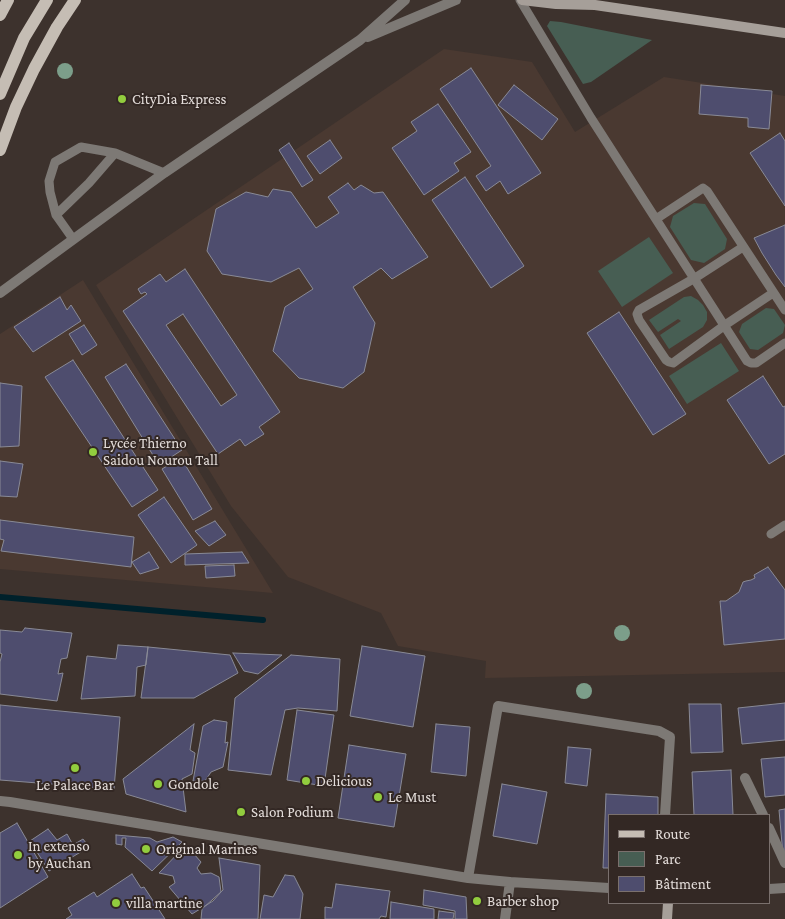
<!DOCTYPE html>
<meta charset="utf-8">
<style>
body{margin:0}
#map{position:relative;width:785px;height:919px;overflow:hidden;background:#3d322d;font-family:"Crimson Pro",serif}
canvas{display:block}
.legend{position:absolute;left:608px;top:814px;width:162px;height:90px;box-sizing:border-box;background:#332824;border:1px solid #7a706d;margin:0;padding:6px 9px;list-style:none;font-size:15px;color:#e4ddda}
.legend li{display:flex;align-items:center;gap:10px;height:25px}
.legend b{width:25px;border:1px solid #7a706d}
</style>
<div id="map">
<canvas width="785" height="919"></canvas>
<ul class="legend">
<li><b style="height:6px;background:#c5bdb4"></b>Route</li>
<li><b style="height:14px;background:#475e53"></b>Parc</li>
<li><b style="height:14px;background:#4e4d6e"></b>Bâtiment</li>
</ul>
</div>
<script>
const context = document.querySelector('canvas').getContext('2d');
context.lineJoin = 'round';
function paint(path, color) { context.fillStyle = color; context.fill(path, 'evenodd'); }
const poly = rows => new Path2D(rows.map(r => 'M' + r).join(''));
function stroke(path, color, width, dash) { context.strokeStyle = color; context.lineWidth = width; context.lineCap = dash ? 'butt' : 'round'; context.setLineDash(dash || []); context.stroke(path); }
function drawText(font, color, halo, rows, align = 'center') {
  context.font = font + ' "Crimson Pro",serif'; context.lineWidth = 4; context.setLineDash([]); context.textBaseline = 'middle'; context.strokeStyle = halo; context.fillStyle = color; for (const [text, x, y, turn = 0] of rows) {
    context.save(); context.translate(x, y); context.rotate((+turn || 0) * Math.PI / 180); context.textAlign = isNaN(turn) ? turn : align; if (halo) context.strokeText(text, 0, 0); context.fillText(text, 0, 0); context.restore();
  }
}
const built = poly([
 [444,49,532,62,575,132,664,77,785,96,785,672,485,678,486,661,398,646,381,613,288,577,231,506,96,285],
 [83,280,273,593,0,569,0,334]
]);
const green = poly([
 [550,21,561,22,652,40,591,82,583,84,547,26],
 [694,203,705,204,727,239,725,249,704,263,691,260,670,227,673,216],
 [649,237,673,273,622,307,598,271],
 [691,296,698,300,703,305,707,312,707,320,703,327,669,349,660,335,681,321,678,319,658,332,649,320,684,297],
 [766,308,774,309,785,325,783,333,758,350,750,349,739,332,742,324],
 [721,343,739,371,687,404,669,376]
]);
const stream = poly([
 [0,597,263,620]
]);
const building = poly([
 [471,68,541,173,508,194,500,181,486,191,476,176,491,166,440,89,471,68],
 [514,85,558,119,542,140,498,105,514,85],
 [701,85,772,91,769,129,748,127,748,118,699,114,701,85],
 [438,104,471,152,454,163,459,171,424,195,392,148,417,131,411,122,438,104],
 [780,133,785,141,785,206,750,153,780,133],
 [330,140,342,158,320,174,307,156,330,140],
 [289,143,313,180,302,187,279,150,289,143],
 [465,177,524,266,491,288,432,200,465,177],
 [348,183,354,190,361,185,374,193,383,192,428,257,392,279,381,268,353,287,375,323,364,372,343,388,299,378,273,351,285,307,313,289,299,268,271,282,222,274,207,251,216,209,246,192,268,197,273,189,291,192,316,228,339,213,328,197,348,183],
 [785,225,785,287,776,275,762,253,754,238,785,225],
 [185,269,280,412,259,427,264,434,245,446,240,439,218,454,123,311,147,294,145,292,141,294,138,289,160,274,166,282,185,269],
 [183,314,237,395,221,406,166,325,183,314],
 [60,297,67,310,71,305,81,321,33,352,14,327,60,297],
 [619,312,686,414,653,435,587,333,619,312],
 [84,325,97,345,82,355,69,334,84,325],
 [73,360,158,490,132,507,45,377,73,360],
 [126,364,182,450,159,465,105,377,126,364],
 [763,376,783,407,785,406,785,454,769,464,727,400,763,376],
 [0,383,22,386,19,446,0,447,0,383],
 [181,458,212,509,193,520,162,469,181,458],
 [0,461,23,464,17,497,0,496,0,461],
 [164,497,197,545,171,563,138,515,164,497],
 [0,520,134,537,131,567,1,551,4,540,0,539,0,520],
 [215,521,226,535,209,546,195,531,215,521],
 [149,552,159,568,140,574,132,562,149,552],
 [242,552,249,563,185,565,185,554,242,552],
 [234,565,235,576,206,578,205,566,234,565],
 [768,567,785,590,785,639,724,645,720,601,726,601,739,592,743,582,746,581,751,580,755,578,754,575,768,567],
 [25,628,72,633,67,658,61,659,58,674,63,673,57,701,0,694,0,662,2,654,0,653,0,630,22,632,25,628],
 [118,645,148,647,146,665,137,667,135,696,81,699,87,656,116,659,118,645],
 [362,646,425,656,413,727,350,716,362,646],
 [148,647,230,655,238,673,194,698,141,698,148,647],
 [233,653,282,655,258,674,244,671,233,653],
 [291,655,340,659,337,711,298,708,285,710,271,775,228,770,235,698,291,655],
 [785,703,785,740,742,744,738,708,785,703],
 [689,704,721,704,723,752,691,753,689,704],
 [0,705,120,717,114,789,0,780,0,705],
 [297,710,334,715,324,786,287,780,297,710],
 [214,720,227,722,225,743,228,742,223,767,211,772,205,781,193,781,203,726,214,720],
 [194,724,190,750,195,753,192,774,182,779,186,812,126,794,123,779,194,724],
 [436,724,470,727,466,776,431,772,436,724],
 [349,745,406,754,394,827,338,818,349,745],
 [568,747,591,749,587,786,565,783,568,747],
 [785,757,785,795,765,797,761,759,785,757],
 [731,770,733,815,694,815,692,772,731,770],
 [502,784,547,792,537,844,493,836,502,784],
 [606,794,658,797,658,815,609,815,609,868,603,868,606,794],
 [785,809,785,854,783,855,779,810,785,809],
 [17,823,48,877,0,908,0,833,17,823],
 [48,829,57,840,67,834,73,845,83,839,89,847,49,871,30,841,48,829],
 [116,835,150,838,157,842,173,837,182,842,152,871,125,847,126,838,122,838,122,845,116,844,116,835],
 [186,845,201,862,197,868,201,874,211,873,219,877,221,892,213,901,192,914,169,887,175,883,173,876,159,873,186,845],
 [219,858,260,865,258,919,201,919,202,909,223,890,219,858],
 [132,874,141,888,144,887,165,919,66,919,72,915,68,908,94,892,97,897,132,874],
 [285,875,294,876,303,894,300,919,260,919,264,895,273,897,285,875],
 [336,884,390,891,386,917,381,916,379,919,325,919,325,907,332,908,336,884],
 [424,890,466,897,467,919,455,919,455,911,423,905,424,890],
 [391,902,434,909,434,919,390,919,391,902],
 [439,911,454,913,453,919,438,919,439,911]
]);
const lane = poly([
 [520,0,591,118,747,361,751,363,756,363,785,343],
 [56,215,89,183,115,153],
 [656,219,703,188,707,191,785,310],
 [73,239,56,215,50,192,49,181,55,162,81,147,115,153,164,173],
 [743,247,695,278,639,310,637,314,639,320,666,360,669,362,673,363,725,325,773,293],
 [771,534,785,525]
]);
const street = poly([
 [368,37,456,0],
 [0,293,164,173,360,40,405,0],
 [745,778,763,815],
 [0,801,10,802,468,878,510,882,609,888],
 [769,828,785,863],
 [468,878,498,706,659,731,670,737,665,815],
 [769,889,785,888],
 [505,919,510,882]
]);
const secondary = poly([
 [522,0,556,4,595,5,785,33],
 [667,919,668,903]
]);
const primary = poly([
 [0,15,8,0],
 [0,94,24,38,47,0],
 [0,150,16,107,34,69,57,27,75,0]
]);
const trees = [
 [65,71],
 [622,633],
 [584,691]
];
const markers = [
 [122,99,5,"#92cd3e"],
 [93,452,5,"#92cd3e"],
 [75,768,5,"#92cd3e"],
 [306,781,5,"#92cd3e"],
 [158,784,5,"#92cd3e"],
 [378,797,5,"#92cd3e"],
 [241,812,5,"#92cd3e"],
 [146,849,5,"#92cd3e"],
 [18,855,5,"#92cd3e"],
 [477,901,5,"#92cd3e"],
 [116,903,5,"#92cd3e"]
];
const poiNames = [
 ["CityDia Express",132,99],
 ["Lycée Thierno",103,443],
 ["Saidou Nourou Tall",103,460],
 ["Delicious",316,781],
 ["Gondole",168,784],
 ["Le Palace Bar",75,785,"center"],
 ["Le Must",388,797],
 ["Salon Podium",251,812],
 ["In extenso",28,846],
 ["by Auchan",28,863],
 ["Original Marines",156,849],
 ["Barber shop",487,901],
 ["villa martine",126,903]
];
paint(built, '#4a3931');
paint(green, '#475e53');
stroke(stream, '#00212b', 6);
paint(building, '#4e4d6e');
stroke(building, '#898a96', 1);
stroke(lane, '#7d7975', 9);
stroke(street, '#7d7975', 10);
stroke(secondary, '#a69f99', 10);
stroke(primary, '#c5bdb4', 12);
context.fillStyle = '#7c9e8a';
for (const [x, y] of trees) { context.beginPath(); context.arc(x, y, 8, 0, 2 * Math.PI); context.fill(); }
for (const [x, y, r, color] of markers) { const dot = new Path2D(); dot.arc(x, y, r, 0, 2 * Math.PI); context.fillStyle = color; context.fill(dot); stroke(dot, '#332824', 2); }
drawText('15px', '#e4ddda', '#332824', poiNames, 'left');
</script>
